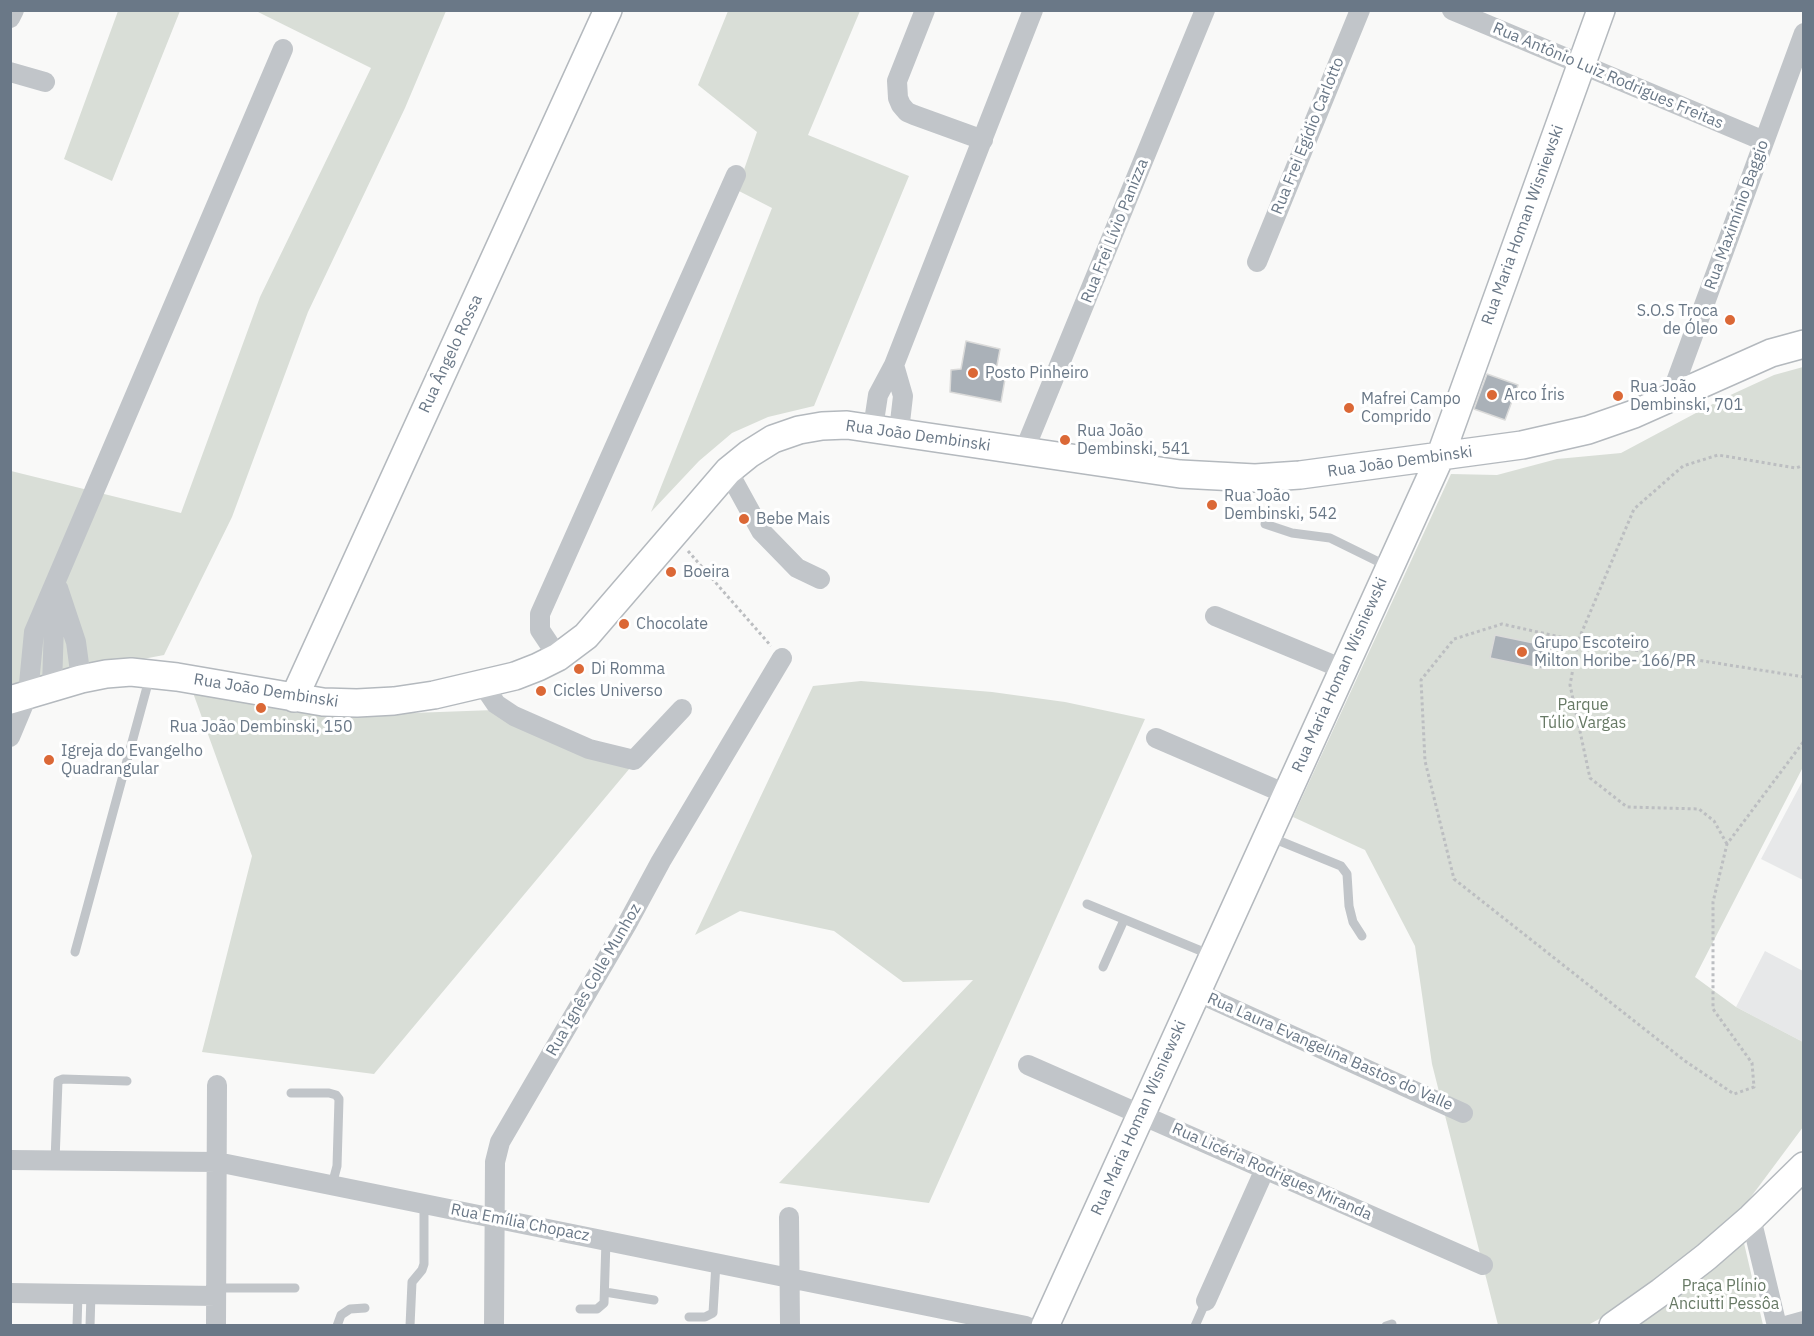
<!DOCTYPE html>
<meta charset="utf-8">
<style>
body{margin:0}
#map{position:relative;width:1814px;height:1336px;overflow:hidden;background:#f9f9f8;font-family:"IBM Plex Sans",sans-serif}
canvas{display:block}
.frame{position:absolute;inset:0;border:12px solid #6a7887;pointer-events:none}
</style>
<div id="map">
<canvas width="1814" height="1336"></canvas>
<div class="frame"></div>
</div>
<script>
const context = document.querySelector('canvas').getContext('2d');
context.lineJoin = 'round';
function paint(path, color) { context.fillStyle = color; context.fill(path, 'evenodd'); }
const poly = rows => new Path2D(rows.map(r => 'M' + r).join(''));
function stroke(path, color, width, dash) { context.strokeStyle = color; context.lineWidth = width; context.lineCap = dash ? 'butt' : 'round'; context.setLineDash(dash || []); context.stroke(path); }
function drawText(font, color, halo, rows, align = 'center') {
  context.font = font + ' "IBM Plex Sans",sans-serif'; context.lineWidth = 6; context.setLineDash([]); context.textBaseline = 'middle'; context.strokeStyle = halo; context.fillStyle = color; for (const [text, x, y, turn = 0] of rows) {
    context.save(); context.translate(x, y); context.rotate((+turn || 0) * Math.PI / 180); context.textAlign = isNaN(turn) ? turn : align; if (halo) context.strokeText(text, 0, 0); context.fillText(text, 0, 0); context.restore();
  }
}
const built = poly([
 [1803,780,1803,880,1761,859],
 [1765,951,1803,971,1803,1042,1736,1007]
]);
const green = poly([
 [118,11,180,11,112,181,64,159],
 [256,11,446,11,405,108,308,312,232,517,164,655,11,684,11,471,181,513,260,297,371,68],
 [728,11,860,11,808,135,909,176,814,406,768,417,732,433,699,461,651,512,772,208,737,190,757,132,698,85],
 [1803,367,1803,767,1695,977,1736,1007,1803,1042,1803,1127,1742,1209,1662,1276,1601,1318,1588,1325,1498,1325,1432,1064,1415,946,1365,850,1293,817,1451,474,1497,475,1557,459,1621,453,1724,398,1774,375],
 [861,681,992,692,1065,702,1145,719,929,1203,779,1183,973,980,903,982,834,931,740,911,695,935,813,686],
 [192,690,350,711,412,713,494,710,630,768,374,1074,202,1052,252,856],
 [1744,1243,1763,1325,1635,1325]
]);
const building = poly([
 [966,341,1000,349,995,376,1005,379,1001,402,950,392,951,370,961,369,966,341],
 [1487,374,1518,385,1505,420,1474,409,1487,374],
 [1495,635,1553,647,1548,670,1490,658,1495,635]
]);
const path = poly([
 [688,551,771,646],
 [1804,677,1578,641,1502,624,1454,639,1421,680,1425,761,1454,879,1685,1061,1734,1094,1754,1087,1752,1063,1713,1009,1713,902,1727,844,1804,741],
 [1727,844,1714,821,1699,809,1627,807,1590,778,1570,685,1578,641,1634,509,1683,466,1718,455,1796,468,1804,465]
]);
const lane = poly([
 [1265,524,1292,533,1330,538,1387,566],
 [1270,837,1341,866,1347,874,1349,906,1353,922,1362,936],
 [1087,904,1211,955],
 [75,952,150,676],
 [1103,967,1124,920],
 [291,1093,329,1093,336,1095,339,1099,337,1166,332,1185],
 [55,1161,58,1081,63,1079,127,1081],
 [217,1288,295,1288],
 [605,1292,654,1300],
 [580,1309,597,1309,604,1303,606,1241],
 [689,1317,705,1317,713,1313,716,1263],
 [77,1326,78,1294],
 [90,1326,91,1294],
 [337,1326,341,1315,350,1309,365,1308],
 [410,1326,412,1282,422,1270,424,1264,424,1204],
 [1195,1326,1206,1301],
 [1386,1326,1392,1324]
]);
const street = poly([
 [925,10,897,81,898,98,901,105,907,112,914,115,983,140],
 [1452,10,1764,141],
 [10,18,14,10],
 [10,72,45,82],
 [1257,262,1360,10],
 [894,365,903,396,899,431],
 [1670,398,1804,33],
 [873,428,878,395,894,365,1033,10],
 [1024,451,1205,10],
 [728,471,761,531,797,568,820,579],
 [58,588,76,642,81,679],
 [1215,616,1343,669],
 [558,657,540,630,540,614,736,175],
 [483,685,496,704,514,716,589,749,634,760,682,709],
 [52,686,55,594],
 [10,737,28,694,34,632,283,49],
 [1156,738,1286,794],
 [1196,992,1463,1113],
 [1028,1065,1483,1265],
 [10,1160,217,1162,1026,1326],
 [789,1217,790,1326],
 [1751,1218,1777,1326],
 [10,1293,216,1296],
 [1206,1301,1265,1169],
 [216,1326,217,1085],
 [494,1326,495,1162,500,1142,627,924,661,861,782,658],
 [1786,1326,1804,1321]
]);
const secondary = poly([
 [294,698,608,10],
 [10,700,81,679,106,674,131,672,177,677,323,702,357,703,394,701,434,695,515,676,538,667,558,657,586,636,728,471,749,454,773,439,799,430,822,426,847,425,1180,474,1255,478,1300,475,1522,445,1588,430,1634,414,1771,353,1804,344],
 [1045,1326,1440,457,1601,10],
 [1613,1326,1661,1292,1706,1257,1751,1218,1804,1166]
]);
const markers = [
 [1730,320,6,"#db6836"],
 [973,373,6,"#db6836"],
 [1492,395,6,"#db6836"],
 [1618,396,6,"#db6836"],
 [1349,408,6,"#db6836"],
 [1065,440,6,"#db6836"],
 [1212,505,6,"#db6836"],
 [744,519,6,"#db6836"],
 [671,572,6,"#db6836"],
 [624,624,6,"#db6836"],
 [1522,652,6,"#db6836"],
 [579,669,6,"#db6836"],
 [541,691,6,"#db6836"],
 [261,708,6,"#db6836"],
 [49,760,6,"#db6836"]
];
const streetNames = [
 ["Rua Antônio Luiz Rodrigues Freitas",1608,76,23],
 ["Rua Frei Egídio Carlotto",1308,136,-68],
 ["Rua Maximínio Baggio",1737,215,-70],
 ["Rua Maria Homan Wisniewski",1523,225,-70],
 ["Rua Frei Lívio Panizza",1115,231,-68],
 ["Rua Ângelo Rossa",451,354,-65],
 ["Rua João Dembinski",918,436,8],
 ["Rua João Dembinski",1400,462,-8],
 ["Rua Maria Homan Wisniewski",1340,675,-66],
 ["Rua João Dembinski",266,691,9],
 ["Rua Ignês Colle Munhoz",594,980,-60],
 ["Rua Laura Evangelina Bastos do Valle",1330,1052,24],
 ["Rua Maria Homan Wisniewski",1139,1118,-66],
 ["Rua Licéria Rodrigues Miranda",1272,1172,24],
 ["Rua Emília Chopacz",520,1223,11]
];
const poiNames = [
 ["S.O.S Troca",1718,311,"right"],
 ["de Óleo",1718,329,"right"],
 ["Posto Pinheiro",985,373],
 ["Rua João",1630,387],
 ["Dembinski, 701",1630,405],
 ["Arco Íris",1504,395],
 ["Mafrei Campo",1361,399],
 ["Comprido",1361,417],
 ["Rua João",1077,431],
 ["Dembinski, 541",1077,449],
 ["Rua João",1224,496],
 ["Dembinski, 542",1224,514],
 ["Bebe Mais",756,519],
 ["Boeira",683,572],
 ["Chocolate",636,624],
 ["Grupo Escoteiro",1534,643],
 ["Milton Horibe- 166/PR",1534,661],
 ["Di Romma",591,669],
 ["Cicles Universo",553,691],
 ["Rua João Dembinski, 150",261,727,"center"],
 ["Igreja do Evangelho",61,751],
 ["Quadrangular",61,769]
];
const parkNames = [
 ["Parque",1583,705],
 ["Túlio Vargas",1583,723],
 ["Praça Plínio",1724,1286],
 ["Anciutti Pessôa",1724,1304]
];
paint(built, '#e7e8e9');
paint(green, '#d9ded7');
paint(building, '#aab1b8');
stroke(building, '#dbdbda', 1.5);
stroke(secondary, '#b4b9be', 30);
stroke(path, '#bcbec1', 3, [3, 3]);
stroke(lane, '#c1c5c9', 9);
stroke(street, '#c1c5c9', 20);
stroke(secondary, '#fff', 27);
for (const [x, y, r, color] of markers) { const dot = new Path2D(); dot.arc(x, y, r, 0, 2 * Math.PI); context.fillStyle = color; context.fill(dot); stroke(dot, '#fff', 2); }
drawText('16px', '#6a7887', '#fff', streetNames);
drawText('16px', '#6a7887', '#fff', poiNames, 'left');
drawText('16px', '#677965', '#fff', parkNames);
</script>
